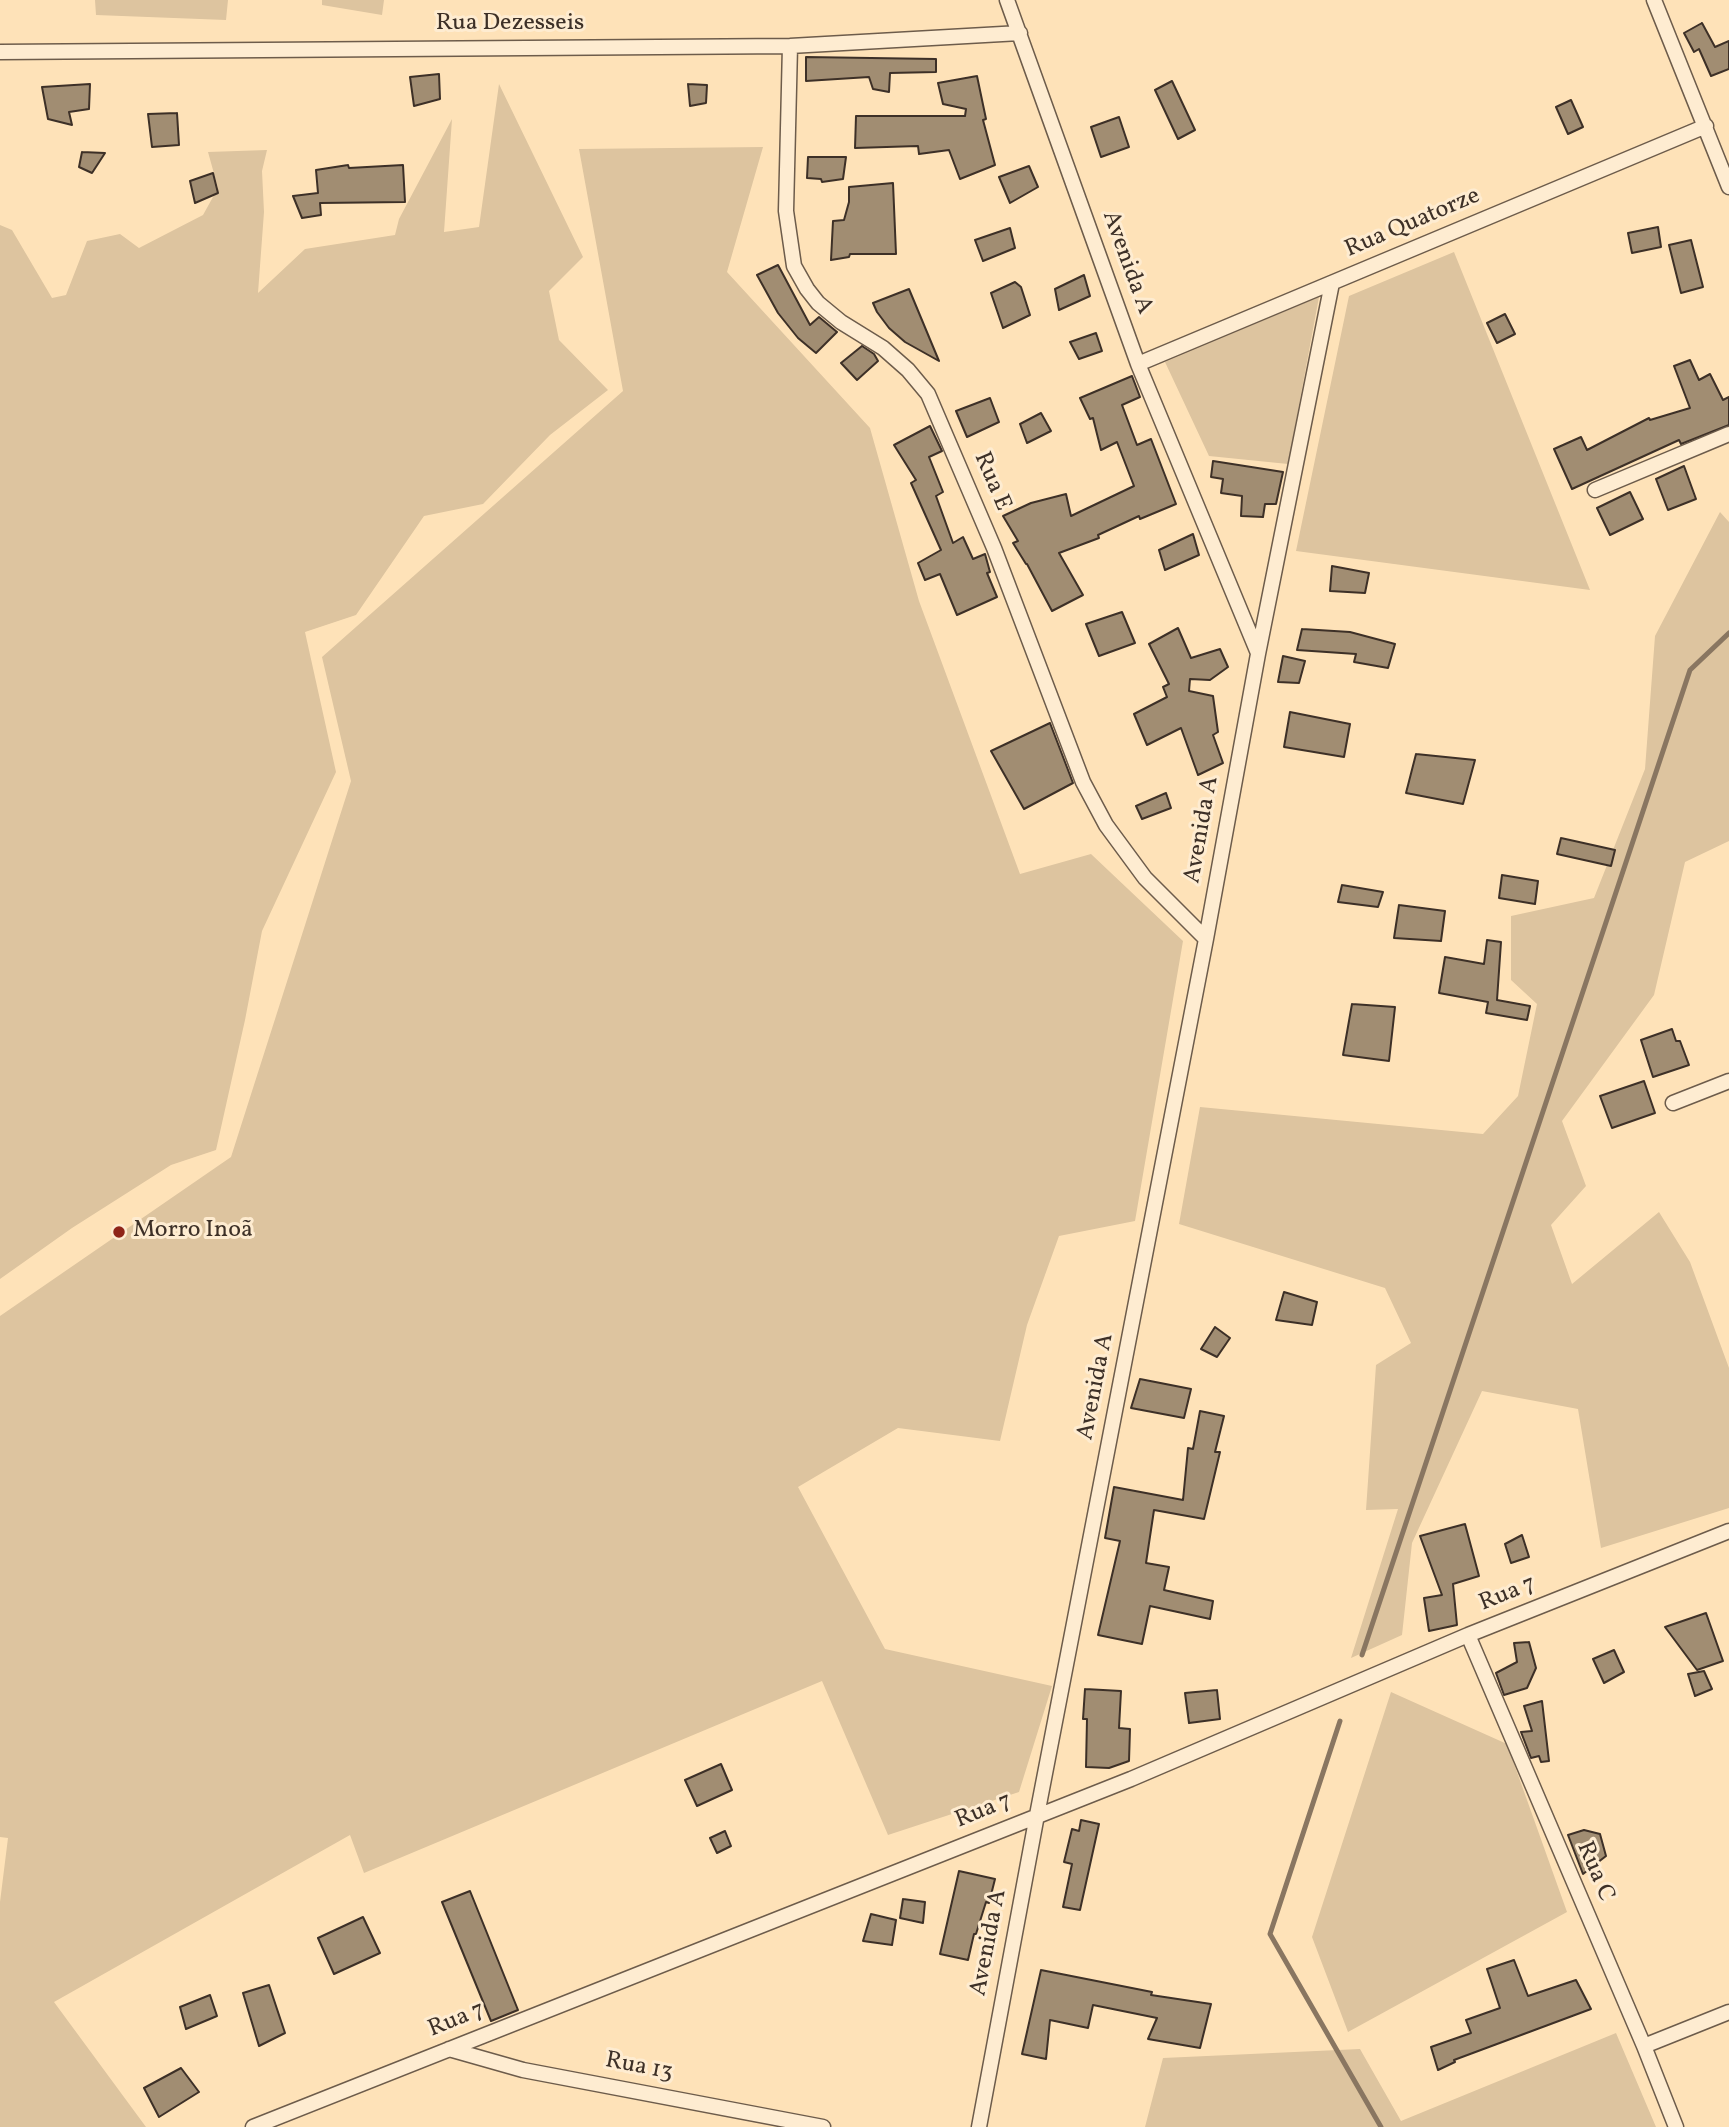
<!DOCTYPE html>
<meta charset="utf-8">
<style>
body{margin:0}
canvas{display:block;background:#fee2b8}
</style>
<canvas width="1729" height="2127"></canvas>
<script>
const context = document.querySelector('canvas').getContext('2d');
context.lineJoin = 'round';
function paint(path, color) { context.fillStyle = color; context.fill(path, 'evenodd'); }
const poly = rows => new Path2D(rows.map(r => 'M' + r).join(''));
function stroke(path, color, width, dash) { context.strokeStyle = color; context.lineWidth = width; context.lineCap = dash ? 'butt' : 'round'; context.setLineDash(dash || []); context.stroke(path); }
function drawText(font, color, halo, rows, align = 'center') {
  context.font = font + ' Vollkorn,serif'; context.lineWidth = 6; context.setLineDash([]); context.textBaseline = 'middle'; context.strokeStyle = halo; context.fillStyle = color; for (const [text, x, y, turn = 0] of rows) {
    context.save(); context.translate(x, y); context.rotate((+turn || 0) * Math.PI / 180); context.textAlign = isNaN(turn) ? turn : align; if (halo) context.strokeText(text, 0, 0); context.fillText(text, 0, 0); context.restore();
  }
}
const green = poly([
 [95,0,228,0,226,20,96,15],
 [322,0,384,0,382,15,322,5],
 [499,84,583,257,549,291,559,340,608,390,550,435,483,504,424,516,356,615,305,632,336,772,262,931,245,1020,216,1150,171,1165,72,1228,0,1279,0,225,12,230,52,298,66,295,87,241,120,234,139,248,203,215,218,188,208,152,267,150,262,171,264,212,258,293,305,249,395,235,399,219,452,119,444,232,479,227],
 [763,147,727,272,870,428,919,601,1020,874,1091,854,1183,941,1135,1221,1059,1236,1027,1325,1000,1441,898,1428,798,1487,885,1649,1052,1686,1019,1792,888,1835,822,1681,364,1873,350,1835,54,2002,146,2127,0,2127,0,1902,8,1838,0,1837,0,1316,231,1157,351,781,322,657,623,391,579,149],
 [1454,252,1590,590,1296,551,1349,296],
 [1319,297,1288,464,1209,456,1165,362],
 [1720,512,1729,522,1729,841,1685,862,1654,995,1562,1121,1586,1186,1551,1225,1572,1284,1659,1212,1690,1262,1729,1368,1729,1508,1601,1548,1578,1409,1482,1391,1412,1543,1402,1635,1351,1658,1398,1509,1366,1510,1376,1365,1411,1343,1385,1288,1179,1224,1200,1107,1483,1134,1518,1096,1537,1004,1511,980,1511,916,1594,898,1645,769,1655,636],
 [1391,1692,1507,1744,1567,1912,1348,2032,1312,1937],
 [1616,2033,1656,2127,1145,2127,1163,2058,1360,2049,1401,2121]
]);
const stream = poly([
 [1362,1655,1690,670,1729,633],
 [1340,1721,1270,1934,1381,2127]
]);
const building = poly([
 [1702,23,1715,47,1729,41,1729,69,1711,76,1699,49,1694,52,1684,33,1702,23],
 [806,57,936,59,936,72,890,73,889,92,873,89,869,77,806,81,806,57],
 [439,74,440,99,414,106,410,77,439,74],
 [977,76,986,119,983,120,995,165,960,179,949,150,919,154,918,146,855,148,856,116,965,116,966,109,943,104,938,83,977,76],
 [1172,81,1195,130,1178,139,1155,90,1172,81],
 [90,84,89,109,69,112,72,125,48,119,42,87,90,84],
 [688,84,707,85,706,103,690,106,688,84],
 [1571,100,1583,127,1568,134,1556,107,1571,100],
 [177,113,179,145,152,147,148,114,177,113],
 [1119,117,1129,147,1101,157,1091,127,1119,117],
 [82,152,105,153,92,173,79,167,82,152],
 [808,157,846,157,843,179,822,182,821,179,807,178,808,157],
 [348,165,349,168,403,165,405,202,320,203,321,215,302,218,293,196,318,193,316,170,348,165],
 [1029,166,1038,187,1010,203,999,177,1029,166],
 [213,173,218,193,195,203,190,181,213,173],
 [893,183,896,254,850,254,849,257,831,260,833,221,844,220,849,202,849,187,893,183],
 [1658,227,1661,247,1632,253,1628,233,1658,227],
 [1010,228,1015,248,983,261,975,240,1010,228],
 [1691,240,1703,287,1681,293,1669,245,1691,240],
 [778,265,810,325,819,317,837,332,816,353,798,338,778,313,757,275,778,265],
 [1084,275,1090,296,1059,310,1055,289,1084,275],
 [1015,282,1021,287,1030,315,1003,328,991,293,1015,282],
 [909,289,939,361,905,342,889,328,877,312,873,303,909,289],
 [1505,314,1515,334,1497,343,1487,323,1505,314],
 [1096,333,1102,351,1079,359,1070,342,1096,333],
 [862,346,874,354,878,361,857,380,841,363,862,346],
 [1690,360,1699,380,1710,374,1723,400,1729,397,1729,425,1681,444,1679,440,1572,489,1554,449,1581,437,1587,450,1649,418,1650,420,1690,408,1674,366,1690,360],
 [1132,376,1140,397,1122,405,1137,445,1151,439,1176,504,1140,519,1139,516,1098,535,1099,538,1059,553,1083,595,1052,611,1027,564,1026,564,1013,543,1018,541,1003,516,1031,503,1066,494,1071,516,1134,486,1117,442,1101,450,1093,418,1090,419,1080,398,1132,376],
 [990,398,999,422,967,437,956,411,990,398],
 [1041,413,1051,431,1027,443,1020,424,1041,413],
 [930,426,942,451,929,457,943,492,936,496,953,543,963,537,973,559,985,554,990,572,987,573,997,597,957,615,940,574,925,580,918,563,941,550,911,483,916,480,894,445,930,426],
 [1213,461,1283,472,1276,504,1265,504,1263,517,1241,516,1242,496,1221,493,1223,479,1211,477,1213,461],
 [1684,466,1696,499,1668,510,1656,479,1684,466],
 [1630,492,1643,519,1610,535,1597,508,1630,492],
 [1193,534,1199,555,1165,570,1159,550,1193,534],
 [1332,566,1369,573,1365,593,1330,591,1332,566],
 [1122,612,1135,643,1099,656,1086,624,1122,612],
 [1178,628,1191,658,1220,649,1228,667,1210,680,1190,679,1189,691,1213,696,1218,732,1213,735,1223,763,1198,775,1181,728,1147,745,1134,714,1167,697,1163,687,1169,684,1149,644,1178,628],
 [1302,629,1350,632,1395,644,1388,668,1354,662,1356,654,1297,650,1302,629],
 [1283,656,1305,661,1299,683,1278,682,1283,656],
 [1290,712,1350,724,1344,757,1284,747,1290,712],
 [1050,723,1073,783,1024,809,991,751,1050,723],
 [1416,754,1475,760,1463,804,1406,793,1416,754],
 [1166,793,1171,808,1142,819,1136,806,1166,793],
 [1561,838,1615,850,1611,866,1557,854,1561,838],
 [1502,875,1538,881,1535,904,1499,898,1502,875],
 [1342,885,1383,892,1378,907,1338,902,1342,885],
 [1399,905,1445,911,1441,941,1394,938,1399,905],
 [1487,940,1501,942,1497,1000,1530,1006,1527,1020,1486,1013,1488,1002,1439,993,1445,957,1484,964,1487,940],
 [1352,1004,1395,1007,1389,1061,1343,1055,1352,1004],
 [1672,1029,1676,1041,1680,1041,1689,1065,1653,1077,1641,1040,1672,1029],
 [1644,1081,1655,1113,1612,1128,1600,1096,1644,1081],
 [1284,1292,1317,1302,1312,1325,1276,1320,1284,1292],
 [1215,1327,1230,1338,1217,1357,1201,1349,1215,1327],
 [1140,1379,1191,1389,1184,1418,1131,1408,1140,1379],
 [1200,1411,1224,1416,1215,1452,1220,1452,1204,1519,1154,1510,1146,1563,1169,1567,1164,1590,1213,1601,1210,1619,1150,1606,1142,1644,1098,1635,1120,1541,1105,1538,1114,1487,1183,1500,1188,1448,1193,1449,1200,1411],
 [1465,1524,1479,1576,1453,1584,1457,1625,1429,1631,1424,1598,1442,1595,1420,1536,1465,1524],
 [1522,1535,1529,1557,1511,1563,1505,1544,1522,1535],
 [1706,1613,1723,1661,1697,1670,1665,1627,1706,1613],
 [1529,1642,1536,1668,1527,1688,1504,1695,1496,1673,1517,1662,1514,1643,1529,1642],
 [1614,1650,1624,1672,1604,1683,1593,1659,1614,1650],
 [1704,1671,1712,1689,1695,1696,1688,1674,1704,1671],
 [1085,1689,1121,1691,1119,1728,1130,1729,1129,1761,1109,1768,1086,1767,1087,1719,1083,1719,1085,1689],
 [1217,1690,1220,1719,1189,1723,1185,1693,1217,1690],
 [1542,1701,1549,1761,1541,1762,1539,1756,1531,1758,1521,1732,1532,1731,1524,1706,1542,1701],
 [721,1764,732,1790,697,1806,685,1780,721,1764],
 [1081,1820,1099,1824,1080,1910,1063,1907,1072,1864,1064,1862,1072,1829,1079,1831,1081,1820],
 [1584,1830,1600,1834,1606,1856,1583,1874,1568,1835,1584,1830],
 [725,1831,731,1846,717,1853,710,1838,725,1831],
 [959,1871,995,1879,989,1903,986,1902,976,1934,974,1934,968,1960,940,1954,959,1871],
 [470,1891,518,2010,491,2021,442,1902,470,1891],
 [903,1899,925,1902,923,1923,900,1918,903,1899],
 [871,1914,896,1920,892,1945,863,1941,871,1914],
 [363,1917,380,1953,334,1974,318,1938,363,1917],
 [1514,1960,1528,1996,1576,1980,1591,2009,1454,2060,1455,2062,1438,2070,1431,2047,1471,2033,1466,2020,1500,2008,1487,1969,1514,1960],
 [1041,1970,1152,1992,1151,1995,1211,2004,1200,2048,1148,2039,1157,2018,1093,2005,1088,2028,1050,2020,1046,2059,1022,2054,1041,1970],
 [269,1985,285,2033,259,2046,243,1993,269,1985],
 [210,1995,217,2016,186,2029,180,2007,210,1995],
 [181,2068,199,2092,159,2117,144,2088,181,2068]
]);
const minor = poly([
 [1007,0,1138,364,1258,653],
 [1654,0,1729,187],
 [790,46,786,211,794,266,807,289,818,303,841,322,883,348,908,370,928,394,994,548,1083,782,1106,825,1145,878,1206,939],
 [0,52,790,46,1020,33],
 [1138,364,1706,126],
 [1595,490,1729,434],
 [1673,1103,1729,1081],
 [1468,1635,1644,2046,1676,2127],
 [1644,2046,1729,2012],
 [449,2049,523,2070,823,2127],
 [253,2127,1131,1779,1468,1635,1729,1531],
 [979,2127,1037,1815,1206,939,1258,654,1332,283]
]);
const markers = [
 [119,1232,7,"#8f2418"]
];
const streetNames = [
 ["Rua Dezesseis",510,25],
 ["Rua Quatorze",1413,224,-23],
 ["Avenida A",1126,263,70],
 ["Rua E",991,482,67],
 ["Avenida A",1203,830,-80],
 ["Avenida A",1097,1387,-79],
 ["Rua 7",1508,1595,-22],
 ["Rua 7",984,1812,-22],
 ["Rua C",1594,1872,67],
 ["Avenida A",990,1943,-79],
 ["Rua 7",457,2021,-22],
 ["Rua 13",639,2068,11]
];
const poiNames = [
 ["Morro Inoã",133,1232]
];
paint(green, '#ddc49f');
stroke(stream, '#897661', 5);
paint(building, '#a18d72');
stroke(building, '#3d3027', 2);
stroke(minor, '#6d5c4b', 17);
stroke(minor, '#feecd1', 14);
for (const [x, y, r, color] of markers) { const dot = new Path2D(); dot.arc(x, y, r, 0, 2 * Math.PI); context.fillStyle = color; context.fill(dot); stroke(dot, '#feecd1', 2.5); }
drawText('24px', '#3d3027', '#feecd1', streetNames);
drawText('24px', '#3d3027', '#feecd1', poiNames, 'left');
</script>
